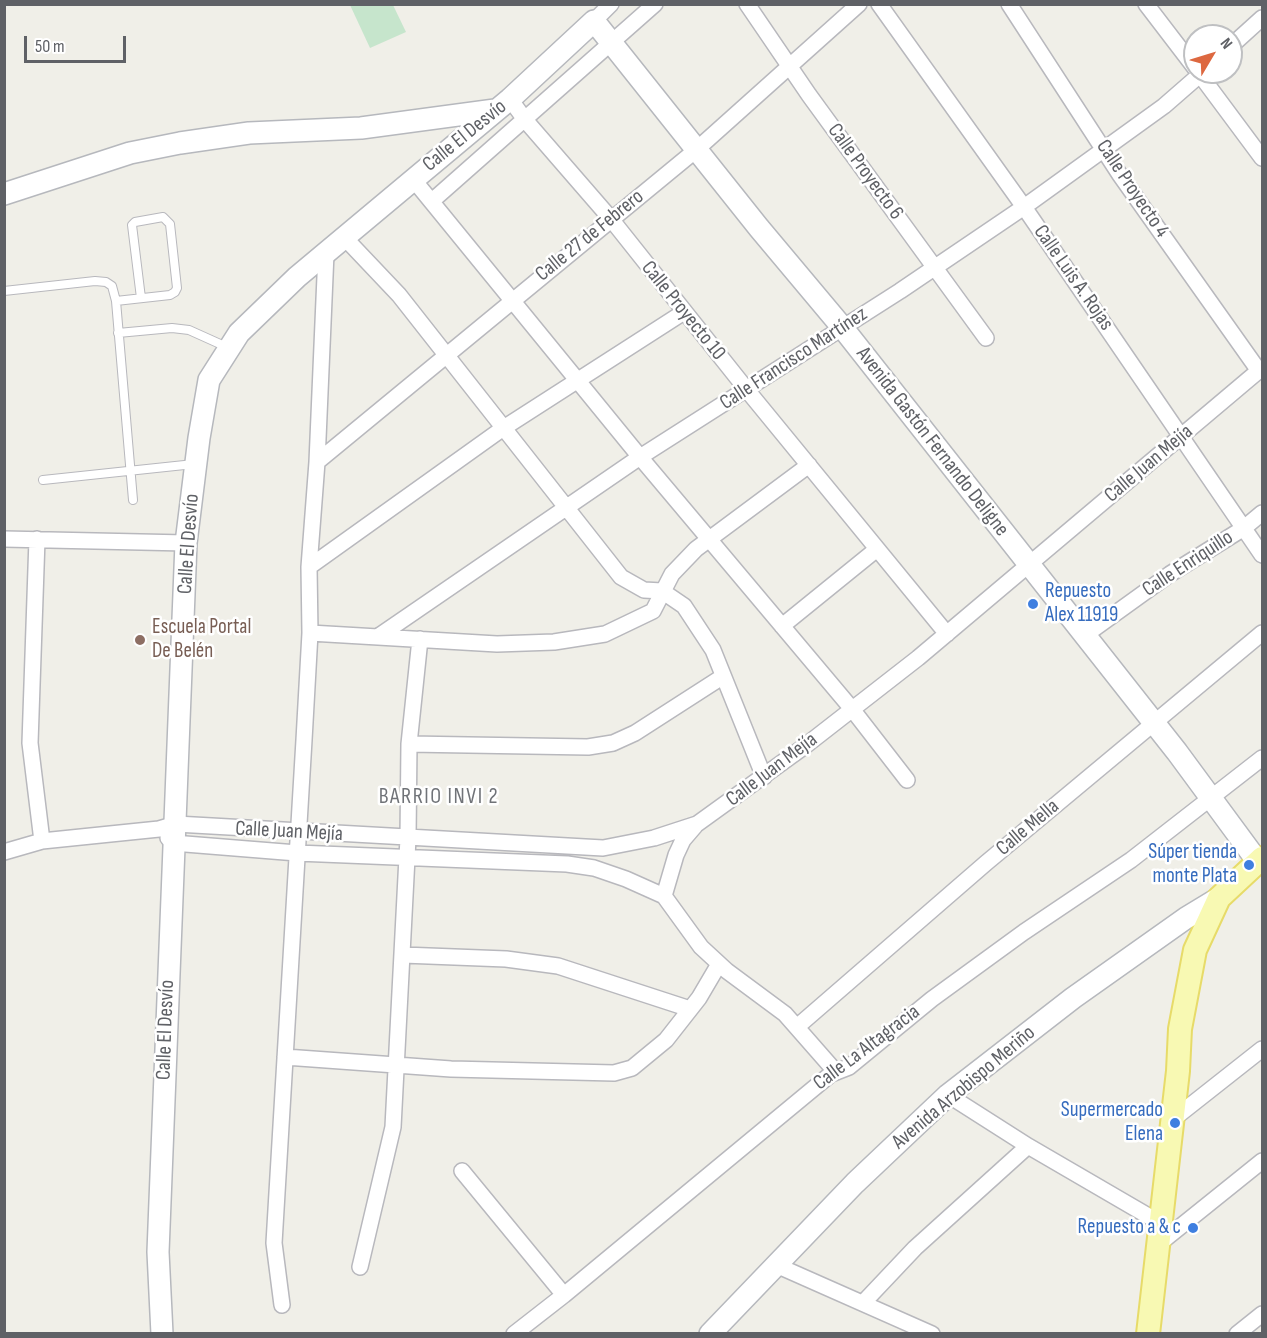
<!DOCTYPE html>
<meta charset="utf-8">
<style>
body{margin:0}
#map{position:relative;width:1267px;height:1338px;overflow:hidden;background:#f0efe8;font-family:"Sofia Sans Condensed",sans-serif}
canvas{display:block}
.frame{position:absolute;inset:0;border:6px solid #5f6166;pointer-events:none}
.north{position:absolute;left:1183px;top:24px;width:60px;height:60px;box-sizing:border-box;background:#fff;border:2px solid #bfc0c2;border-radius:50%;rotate:52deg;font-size:16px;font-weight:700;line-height:24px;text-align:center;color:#5f6166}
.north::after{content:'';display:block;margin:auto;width:21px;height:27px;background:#dd6840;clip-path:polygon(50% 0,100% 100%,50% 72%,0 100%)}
.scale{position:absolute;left:24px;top:36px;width:102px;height:27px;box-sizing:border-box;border:3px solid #5f6166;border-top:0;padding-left:8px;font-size:18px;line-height:21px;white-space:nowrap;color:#5f6166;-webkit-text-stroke:4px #fff;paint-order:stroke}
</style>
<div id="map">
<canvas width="1267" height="1338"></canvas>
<div class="frame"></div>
<div class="north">N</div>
<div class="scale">50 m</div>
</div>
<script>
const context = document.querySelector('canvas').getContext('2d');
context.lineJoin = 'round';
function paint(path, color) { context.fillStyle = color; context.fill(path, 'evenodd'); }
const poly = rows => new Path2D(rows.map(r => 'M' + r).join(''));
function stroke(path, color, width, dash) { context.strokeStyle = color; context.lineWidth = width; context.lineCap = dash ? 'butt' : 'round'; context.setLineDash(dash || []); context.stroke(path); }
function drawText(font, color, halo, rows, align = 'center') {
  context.font = font + ' "Sofia Sans Condensed",sans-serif'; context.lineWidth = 5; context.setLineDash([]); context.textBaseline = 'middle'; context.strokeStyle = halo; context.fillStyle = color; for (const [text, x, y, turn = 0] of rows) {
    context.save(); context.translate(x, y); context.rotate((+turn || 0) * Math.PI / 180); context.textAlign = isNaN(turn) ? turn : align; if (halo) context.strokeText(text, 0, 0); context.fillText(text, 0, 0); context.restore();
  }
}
const green = poly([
 [350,5,393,5,406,32,370,48]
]);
const lane = poly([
 [4,291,95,281,106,282,112,286,116,301,133,500],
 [116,301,170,295,175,292,177,288,170,224,163,217,135,222,132,225,141,298],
 [118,333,172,328,189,330,229,348],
 [43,480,194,464]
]);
const street = poly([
 [747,4,809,95,986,338],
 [879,4,1024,207,1262,555],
 [1009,4,1120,175,1259,371],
 [1146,4,1195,68],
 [594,21,611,4],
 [1231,46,1262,18],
 [1198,72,1262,158],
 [510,99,526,121,611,219,747,390,947,634],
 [413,179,640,457,852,709,907,780],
 [432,201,655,4],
 [344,237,399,295,621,577,644,590,662,591,684,606,713,650,764,777],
 [317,462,696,150,859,4],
 [4,539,186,543],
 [37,539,30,743,42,841],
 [309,567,502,429,684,312],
 [782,626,877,549],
 [310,633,497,644,554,642,605,634,653,611,672,574,696,549,809,465],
 [379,636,640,457,900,291,1024,207,1164,106,1203,72],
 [1084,636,1170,574,1244,528,1262,513],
 [409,744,588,747,613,743,635,733,722,677],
 [168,838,173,843,297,853,567,864,594,868,626,879,664,896],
 [4,852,42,841,159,829,176,824,603,848,654,838,697,824,805,746,918,658,1262,368],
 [664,896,701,947,727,971,785,1014,835,1071],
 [664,896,676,855,683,840,695,826],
 [403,955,506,959,558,966,690,1009],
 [798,1026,986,863,1262,633],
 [285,1057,451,1069,614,1073,632,1068,666,1040,699,998,719,964],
 [948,1095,1028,1146],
 [1172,1120,1262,1049],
 [462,1171,564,1295],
 [1160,1243,1262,1161],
 [776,1265,932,1334],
 [360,1267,393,1127,408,838,409,744,420,639],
 [863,1303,915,1248,1028,1146,1162,1224],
 [282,1305,274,1243,304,740,310,633,309,567,317,462,326,253],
 [514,1334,564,1295,831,1074,849,1067,932,999,1024,932,1131,860,1262,758],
 [1237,1334,1262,1314]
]);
const secondary = poly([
 [4,194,130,153,180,143,249,133,361,128,495,110],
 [162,1334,158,1252,186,543,199,438,209,380,239,333,297,277,510,99,594,21,759,228,842,327,1177,752,1258,862],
 [710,1334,855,1183,948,1095,1073,998,1186,918,1219,898]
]);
const primary = poly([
 [1148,1334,1178,1071,1180,1029,1195,950,1219,898,1262,858]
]);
const markers = [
 [1033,604,6,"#3f7fe0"],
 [140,640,6,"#8d6e63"],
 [1249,865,6,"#3f7fe0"],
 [1175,1123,6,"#3f7fe0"],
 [1193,1228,6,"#3f7fe0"]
];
const streetNames = [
 ["Calle El Desvío",465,136,-39],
 ["Calle Proyecto 6",865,172,54],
 ["Calle Proyecto 4",1132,189,56],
 ["Calle 27 de Febrero",590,236,-39],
 ["Calle Luis A. Rojas",1073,278,55],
 ["Calle Proyecto 10",683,311,51],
 ["Calle Francisco Martínez",794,359,-33],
 ["Avenida Gastón Fernando Deligne",932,442,52],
 ["Calle Juan Mejía",1149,464,-40],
 ["Calle El Desvío",189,544,-86],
 ["Calle Enriquillo",1188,564,-33],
 ["Calle Juan Mejía",772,770,-37],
 ["Calle Mella",1028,828,-40],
 ["Calle Juan Mejía",289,832,3],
 ["Calle El Desvío",166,1030,-88],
 ["Calle La Altagracia",867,1048,-37],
 ["Avenida Arzobispo Meriño",964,1088,-40]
];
const shopNames = [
 ["Repuesto",1045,592,"left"],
 ["Alex 11919",1045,616,"left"],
 ["Súper tienda",1237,853],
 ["monte Plata",1237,877],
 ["Supermercado",1163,1111],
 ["Elena",1163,1135],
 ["Repuesto a & c",1181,1228]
];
const educationNames = [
 ["Escuela Portal",152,628],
 ["De Belén",152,652]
];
const neighbourhoodNames = [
 ["BARRIO INVI 2",439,797]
];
paint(green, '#c6e5cc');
stroke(lane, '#b8b8bd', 10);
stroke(street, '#b8b8bd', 18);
stroke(secondary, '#b6b8bd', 24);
stroke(primary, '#e7db69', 26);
stroke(lane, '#fff', 8);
stroke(street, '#fff', 15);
stroke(secondary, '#fff', 21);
stroke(primary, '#f8f9b3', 22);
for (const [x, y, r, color] of markers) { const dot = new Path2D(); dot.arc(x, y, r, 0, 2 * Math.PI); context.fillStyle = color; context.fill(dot); stroke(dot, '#fff', 2); }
drawText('21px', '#5f6166', '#fff', streetNames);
drawText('21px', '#366cbe', '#fff', shopNames, 'right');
drawText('21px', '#785e54', '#fff', educationNames, 'left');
context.letterSpacing = '1.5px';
drawText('22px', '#707378', '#fff', neighbourhoodNames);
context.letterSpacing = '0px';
</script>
